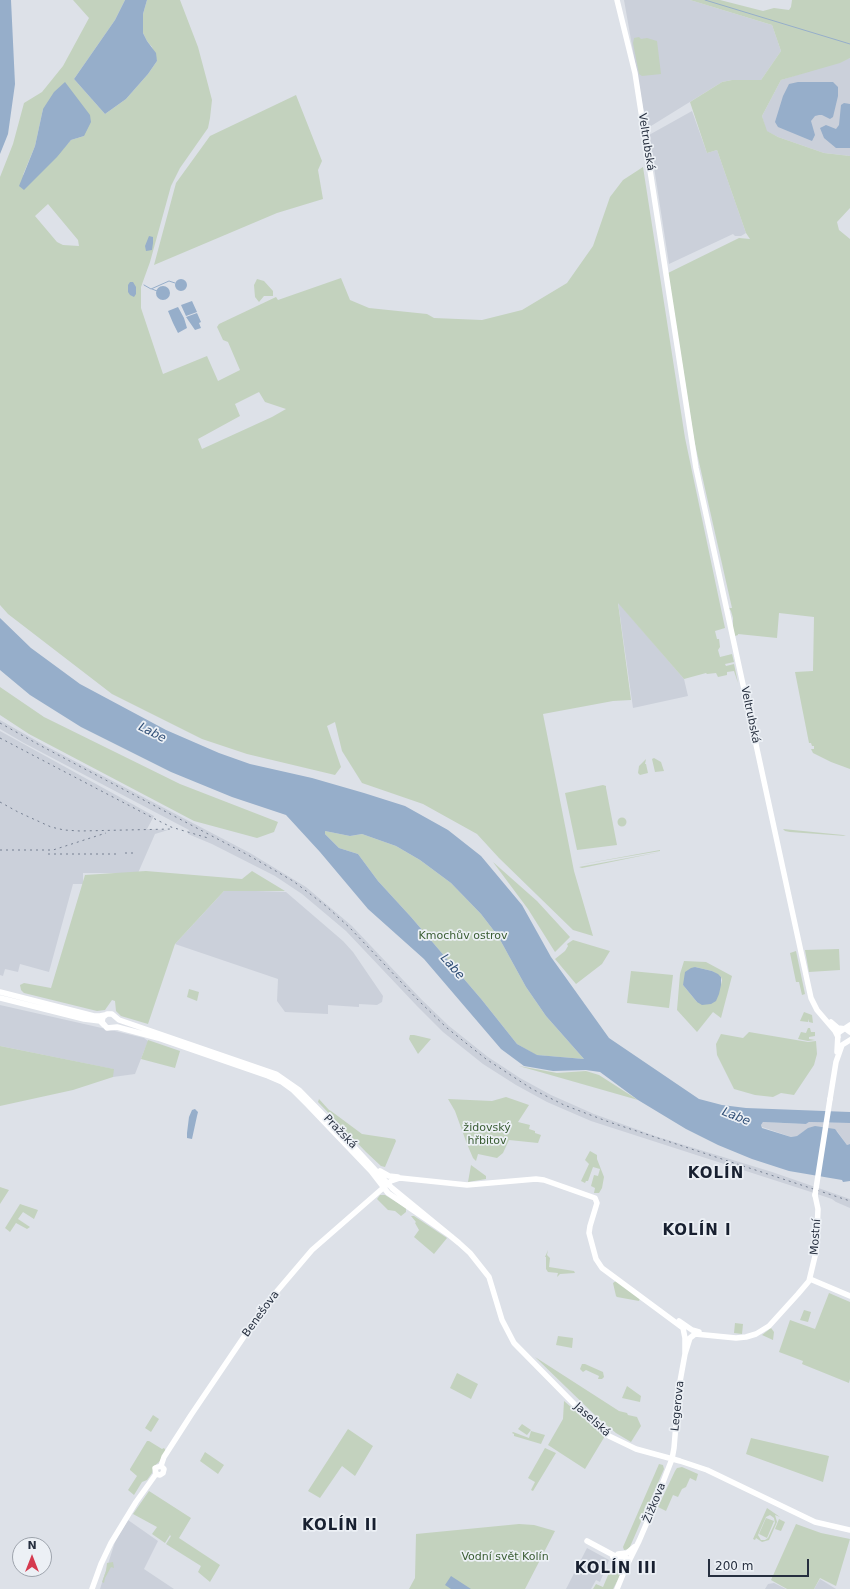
<!DOCTYPE html>
<meta charset="utf-8">
<style>
body{margin:0}
#map{position:relative;width:850px;height:1589px;overflow:hidden;background:#dde1e8;font-family:"DejaVu Sans",sans-serif}
canvas{display:block}
.north{position:absolute;left:12px;top:1537px;width:40px;height:40px;box-sizing:border-box;background:#ecf0f5;border:1px solid #9da3ac;border-radius:50%;rotate:0deg;font-size:11px;font-weight:700;line-height:16px;text-align:center;color:#262f3f}
.north::after{content:'';display:block;margin:auto;width:14px;height:18px;background:#d53a4f;clip-path:polygon(50% 0,100% 100%,50% 72%,0 100%)}
.scale{position:absolute;left:708px;top:1559px;width:101px;height:18px;box-sizing:border-box;border:2px solid #262f3f;border-top:0;padding-left:5px;font-size:12px;line-height:14px;white-space:nowrap;color:#262f3f;-webkit-text-stroke:3px #ecf0f5;paint-order:stroke}
</style>
<div id="map">
<canvas width="850" height="1589"></canvas>
<div class="north">N</div>
<div class="scale">200 m</div>
</div>
<script>
const context = document.querySelector('canvas').getContext('2d');
context.lineJoin = 'round';
function paint(path, color) { context.fillStyle = color; context.fill(path, 'evenodd'); }
const poly = rows => new Path2D(rows.map(r => 'M' + r).join(''));
function stroke(path, color, width, dash) { context.strokeStyle = color; context.lineWidth = width; context.lineCap = dash ? 'butt' : 'round'; context.setLineDash(dash || []); context.stroke(path); }
function drawText(font, color, halo, rows, align = 'center') {
  context.font = font + ' "DejaVu Sans",sans-serif'; context.lineWidth = 3.5; context.setLineDash([]); context.textBaseline = 'middle'; context.strokeStyle = halo; context.fillStyle = color; for (const [text, x, y, turn = 0] of rows) {
    context.save(); context.translate(x, y); context.rotate((+turn || 0) * Math.PI / 180); context.textAlign = isNaN(turn) ? turn : align; if (halo) context.strokeText(text, 0, 0); context.fillText(text, 0, 0); context.restore();
  }
}
const built = poly([
 [624,0,690,0,772,25,781,51,761,80,732,80,722,82,651,126,646,125],
 [850,58,850,156,824,153,778,137,766,131,762,116,781,80],
 [692,111,707,153,717,150,746,233,741,236,735,236,733,234,669,264,649,135],
 [618,602,684,679,688,696,633,708],
 [0,720,44,745,250,853,306,887,352,926,422,1000,449,1026,488,1057,520,1078,551,1095,594,1114,658,1137,772,1172,850,1199,850,1208,836,1202,832,1199,808,1191,591,1121,547,1102,516,1085,483,1064,443,1032,417,1006,346,931,302,894,275,876,212,844,188,834,189,830,24,743,0,729],
 [0,731,154,816,147,829,168,830,155,834,138,873,83,873,83,884,73,884,49,972,20,964,18,972,5,969,3,976,0,975],
 [225,890,286,892,343,941,353,952,383,996,382,1002,377,1005,359,1004,359,1007,328,1005,328,1014,285,1012,277,1001,278,979,175,944],
 [0,1005,115,1031,144,1038,148,1041,135,1074,113,1077,113,1069,0,1046],
 [763,1122,806,1124,809,1122,850,1123,850,1144,847,1145,837,1131,804,1131,797,1136,791,1137,762,1127,761,1125],
 [128,1520,158,1541,144,1569,174,1589,100,1589,115,1542],
 [587,1548,609,1560,600,1582,596,1580,591,1589,566,1589],
 [820,1579,836,1589,814,1589],
 [774,1583,786,1589,765,1589,768,1584]
]);
const green = poly([
 [73,0,125,0,115,20,74,79,105,114,126,99,148,74,157,61,152,47,147,41,143,33,143,14,147,0,180,0,198,47,206,77,212,100,210,118,208,128,180,168,171,186,150,262,141,287,141,308,163,374,207,356,218,381,240,370,228,342,223,340,217,327,219,324,276,297,278,300,341,278,350,300,369,308,427,314,434,318,482,320,522,310,567,283,593,246,610,197,623,180,643,167,685,438,725,628,715,631,717,639,719,639,720,647,718,650,720,657,732,654,734,662,725,664,726,666,734,664,738,683,734,671,727,672,727,675,718,677,716,673,707,674,706,673,684,679,618,603,631,700,613,701,543,714,574,871,593,936,573,930,499,858,477,834,423,804,362,783,342,751,335,722,327,726,341,767,335,775,247,754,202,739,112,694,8,614,0,605,0,177,13,144,24,103,42,92,63,66,89,18],
 [43,109,84,136,71,140,46,167,23,175,35,146],
 [48,204,78,240,79,246,63,245,57,242,35,216],
 [259,392,265,402,286,409,272,417,202,449,198,439,240,416,235,404],
 [690,0,720,0,763,11,774,8,789,10,791,7,792,0,850,0,850,58,840,63,781,80,762,116,767,131,778,137,824,153,850,156,850,208,837,222,839,230,850,239,850,769,831,762,813,753,811,749,814,749,814,746,812,746,811,743,809,743,795,672,813,671,814,617,779,613,777,638,738,634,738,635,735,636,733,629,733,618,731,611,729,608,732,608,694,440,668,273,739,238,750,239,746,233,717,150,707,153,690,102,722,82,732,80,761,80,781,51,772,25],
 [639,37,641,39,647,38,657,41,661,74,642,76,639,74,633,43,634,38],
 [296,95,322,161,318,170,323,199,277,213,154,265,176,183,210,136],
 [257,279,264,281,273,291,273,296,264,296,259,302,255,297,254,285],
 [0,687,44,717,180,784,278,822,274,832,257,838,194,821,29,734,0,715],
 [654,758,661,762,664,771,655,772,652,759],
 [646,759,645,764,646,764,648,773,640,775,638,773,639,766],
 [603,785,606,786,606,788,617,845,577,850,565,793],
 '617.5 822a4.5 4.5 0 1 1 9 0a4.5 4.5 0 1 1-9 0Z',
 [783,829,843,835,846,836,790,832,785,831],
 [325,831,350,836,362,834,396,846,420,860,451,883,481,914,498,936,526,987,546,1016,584,1059,536,1055,517,1044,482,1000,411,917,378,881,358,854,339,848,325,834],
 [660,850,660,851,578,865],
 [660,852,582,868,579,867],
 [493,862,537,901,570,937,555,952,528,909],
 [146,871,242,879,252,871,285,891,224,891,175,944,148,1024,121,1016,116,1011,115,1001,112,1000,105,1010,97,1011,24,993,21,990,20,985,24,983,51,988,85,875],
 [573,940,610,951,602,964,576,984,555,959,565,951,568,946,567,944],
 [839,949,840,970,809,972,805,950],
 [796,951,805,994,802,995,799,982,796,982,790,953],
 [684,961,706,962,732,976,721,1018,713,1012,697,1032,677,1010,680,974],
 [695,967,712,971,721,977,722,980,721,985,697,1002,683,985],
 [631,971,673,975,669,1008,627,1003],
 [189,989,199,992,197,1001,187,997],
 [804,1012,812,1015,813,1023,809,1022,808,1019,808,1022,800,1021],
 [808,1028,810,1028,811,1032,815,1032,815,1036,809,1037,809,1039,815,1040,808,1041,798,1039,801,1032,806,1033],
 [749,1032,808,1042,816,1041,817,1054,814,1065,794,1095,781,1093,773,1097,755,1095,734,1089,717,1055,716,1044,721,1034,743,1038],
 [410,1035,414,1035,431,1039,418,1054,409,1039],
 [148,1040,180,1051,175,1068,141,1059],
 [0,1046,114,1069,113,1077,73,1090,0,1106],
 [519,1066,557,1073,586,1071,599,1075,638,1100],
 [506,1097,529,1105,518,1122,530,1125,529,1129,535,1131,535,1133,541,1135,538,1143,509,1140,503,1153,497,1158,478,1154,476,1161,473,1158,467,1144,455,1111,448,1099,492,1101],
 [319,1099,329,1110,331,1111,362,1134,395,1139,396,1141,385,1167,381,1166,366,1152,318,1102],
 [590,1151,597,1155,597,1159,604,1177,602,1188,599,1193,594,1193,595,1188,591,1186,594,1175,598,1176,600,1169,593,1167,588,1181,586,1181,585,1183,581,1181,589,1164,585,1160],
 [471,1165,486,1176,486,1179,468,1182],
 [0,1187,9,1190,0,1204],
 [380,1195,385,1195,406,1208,406,1212,401,1216,395,1211,388,1210,377,1199],
 [20,1204,38,1210,34,1219,23,1212,18,1219,30,1227,27,1229,16,1223,10,1232,5,1228],
 [411,1216,414,1216,447,1238,434,1254,414,1237,419,1230,415,1223,416,1222],
 [548,1250,547,1255,550,1258,549,1267,574,1271,575,1273,560,1274,557,1277,558,1273,548,1272,546,1269,546,1257,545,1257],
 [616,1281,640,1298,639,1301,617,1297,616,1296,613,1283],
 [829,1293,850,1302,850,1379,849,1383,802,1364,803,1361,779,1352,790,1320,815,1329],
 [804,1310,811,1312,808,1322,800,1320],
 [735,1323,743,1324,742,1334,734,1333],
 [771,1328,774,1332,773,1340,762,1335],
 [558,1336,573,1338,572,1348,556,1345],
 [535,1357,619,1411,627,1413,628,1415,637,1417,641,1426,631,1442,616,1433,598,1418],
 [582,1364,585,1364,603,1372,604,1377,602,1379,598,1379,599,1376,586,1370,583,1372,580,1369],
 [457,1373,478,1384,471,1399,450,1388],
 [627,1386,641,1396,640,1402,622,1398],
 [564,1401,605,1436,585,1469,548,1445,563,1419],
 [153,1415,159,1419,151,1432,145,1428],
 [522,1424,531,1430,527,1435,518,1429],
 [348,1429,373,1446,355,1476,342,1466,320,1498,308,1491],
 [531,1431,545,1435,541,1444,514,1436,514,1434,512,1433,513,1432,529,1438],
 [751,1438,829,1456,823,1482,746,1454],
 [147,1441,149,1441,162,1449,164,1448,166,1451,159,1462,154,1466,152,1473,147,1480,142,1482,134,1495,128,1490,137,1476,130,1470,130,1469],
 [545,1448,556,1453,533,1491,531,1490,535,1482,528,1478],
 [205,1452,224,1465,218,1474,200,1461],
 [659,1464,663,1465,664,1469,629,1549,624,1550,623,1547],
 [682,1467,698,1474,696,1481,690,1478,686,1487,682,1489,678,1497,673,1495,666,1511,658,1507,675,1471,677,1468],
 [149,1491,191,1518,179,1538,220,1565,210,1582,198,1572,201,1566,166,1544,171,1536,166,1532,170,1535,165,1543,152,1534,157,1527,133,1514],
 [767,1508,780,1517,775,1515,777,1522,769,1540,762,1542,756,1538,755,1540,753,1539],
 [770,1515,774,1518,775,1523,768,1538,765,1540,761,1540,758,1535,766,1517],
 [766,1518,774,1521,767,1538,759,1534],
 [779,1519,785,1522,781,1531,775,1529],
 [519,1524,534,1525,555,1531,525,1589,409,1589,415,1578,416,1534],
 [796,1524,821,1533,850,1539,836,1586,820,1578,814,1589,787,1589,771,1580],
 [614,1561,617,1562,622,1572,613,1589,593,1589,596,1584,603,1587],
 [113,1562,114,1568,111,1567,105,1578,104,1583,102,1582,106,1571,107,1563]
]);
const water = poly([
 [0,0,11,0,15,84,8,134,0,154],
 [125,0,147,0,143,14,143,33,147,41,156,53,157,61,148,74,126,99,105,114,74,79,115,20],
 [65,82,90,115,91,122,84,136,71,140,57,157,24,190,19,186,35,146,43,109,54,92],
 [798,82,833,82,838,87,838,96,833,117,830,119,822,115,819,115,815,116,811,121,815,135,812,141,778,127,775,122,783,96,789,84],
 [844,103,850,104,850,148,836,148,824,138,820,128,826,125,836,129,839,125,841,105],
 [149,236,153,237,153,243,152,250,146,251,145,246],
 '175 285a6 6 0 1 1 12 0a6 6 0 1 1-12 0Z',
 [130,282,133,282,136,287,136,294,134,297,130,295,128,292,128,285],
 '156 293a7 7 0 1 1 14 0a7 7 0 1 1-14 0Z',
 [192,301,197,312,186,316,181,305],
 [178,307,184,318,173,323,168,311],
 [197,313,201,322,199,323,201,328,195,330,186,317],
 [184,318,187,328,178,333,173,323],
 [0,618,31,648,80,684,166,730,219,753,250,764,312,778,364,793,405,806,448,830,481,856,522,905,551,957,609,1038,699,1099,722,1105,746,1108,850,1112,850,1123,809,1122,806,1124,763,1122,761,1125,762,1128,791,1137,797,1136,808,1128,815,1126,835,1129,847,1145,850,1144,850,1181,843,1182,842,1180,789,1171,752,1159,718,1145,686,1129,638,1100,600,1072,586,1070,553,1071,524,1066,501,1049,424,959,368,909,320,852,286,815,232,797,171,772,81,727,30,695,0,670],
 [325,831,350,836,362,834,396,846,420,860,451,883,481,914,498,936,526,987,546,1016,584,1059,537,1055,517,1044,482,1000,411,917,378,881,358,854,339,848,325,834],
 [695,967,712,971,718,974,721,977,721,985,719,994,716,1001,711,1004,702,1005,697,1002,683,985,685,972,691,968],
 [195,1109,198,1112,197,1116,192,1139,187,1138,187,1133,189,1117,192,1110],
 [451,1576,471,1589,451,1589,445,1585]
]);
const stream = poly([
 [705,0,850,44],
 [144,285,151,289,169,281,175,283],
 [152,289,157,291]
]);
const secondary = poly([
 [617,0,635,73,696,468,811,998,817,1010,835,1031,838,1037],
 [0,992,94,1016,100,1016,105,1015],
 [0,998,84,1019,100,1021,104,1025],
 [831,1022,838,1028,846,1029,850,1032],
 [837,1052,838,1033,850,1025],
 [830,1099,836,1062,842,1045,850,1040],
 [380,1171,389,1176,398,1177],
 [452,1237,388,1193,371,1171,308,1105,293,1090,282,1082,268,1076,158,1038,117,1027,107,1028,102,1022,103,1017,107,1014,112,1014,119,1020,276,1074,299,1090,343,1135,392,1188,459,1243,470,1253,489,1277,502,1320,514,1343,584,1414,609,1436,636,1449,680,1461,707,1470,815,1522,850,1530],
 [810,1279,850,1296],
 [679,1321,692,1330,699,1332],
 [161,1466,164,1457,191,1415,262,1310,278,1290,312,1250,391,1181,400,1178,467,1185,536,1179,544,1180,595,1198,597,1203,590,1226,589,1233,596,1259,602,1268,683,1328,685,1338,685,1354],
 [156,1474,160,1475,163,1473,164,1469,161,1466],
 [156,1474,155,1468,161,1466],
 [587,1541,615,1556,626,1558,628,1563],
 [618,1554,627,1553,634,1547],
 [613,1557,621,1565,623,1572],
 [92,1589,101,1564,111,1543,136,1502,156,1474],
 [617,1589,626,1567,639,1541,651,1513,672,1459,674,1448,679,1387,685,1354,690,1338,695,1334,736,1338,746,1337,756,1334,769,1326,798,1294,809,1281,816,1252,818,1209,815,1195]
]);
const rail = poly([
 [0,723,43,747,248,855,293,881,326,906,350,928,420,1002,447,1028,486,1059,532,1089,564,1105,609,1122,850,1201],
 [0,738,153,818,171,827,208,838],
 [0,802,18,812,51,827,64,830,80,831,172,829],
 [0,850,53,850,106,833],
 [125,853,137,853],
 [48,854,116,854]
]);
const secondaryBridge = poly([
 [815,1195,830,1099]
]);
const streetNames = [
 ["Veltrubská",646,142,81],
 ["Veltrubská",750,715,78],
 ["Pražská",340,1132,46],
 ["Mostní",816,1237,-86],
 ["Benešova",261,1314,-54],
 ["Legerova",678,1406,-84],
 ["Jaselská",592,1420,42],
 ["Žižkova",655,1503,-68]
];
const parkNames = [
 ["Kmochův ostrov",463,936],
 ["židovský",487,1128],
 ["hřbitov",487,1141],
 ["Vodní svět Kolín",505,1557]
];
const waterNames = [
 ["Labe",152,733,27],
 ["Labe",452,967,48],
 ["Labe",736,1117,22]
];
const districtNames = [
 ["KOLÍN",716,1174],
 ["KOLÍN I",697,1231],
 ["KOLÍN II",340,1526],
 ["KOLÍN III",616,1569]
];
paint(built, '#cbd0da');
paint(green, '#c3d2be');
paint(water, '#96aeca');
stroke(stream, '#96aeca', 1);
stroke(secondary, '#fff', 5.5);
stroke(rail, '#768092', 1, [2, 4]);
stroke(secondaryBridge, '#fff', 5.5);
drawText('11px', '#262f3f', '#ecf0f5', streetNames);
drawText('11px', '#395c32', '#ecf0f5', parkNames);
drawText('italic 12px', '#2e4d75', '#ecf0f5', waterNames);
context.letterSpacing = '1px';
drawText('bold 15px', '#182030', '#ecf0f5', districtNames);
context.letterSpacing = '0px';
</script>
